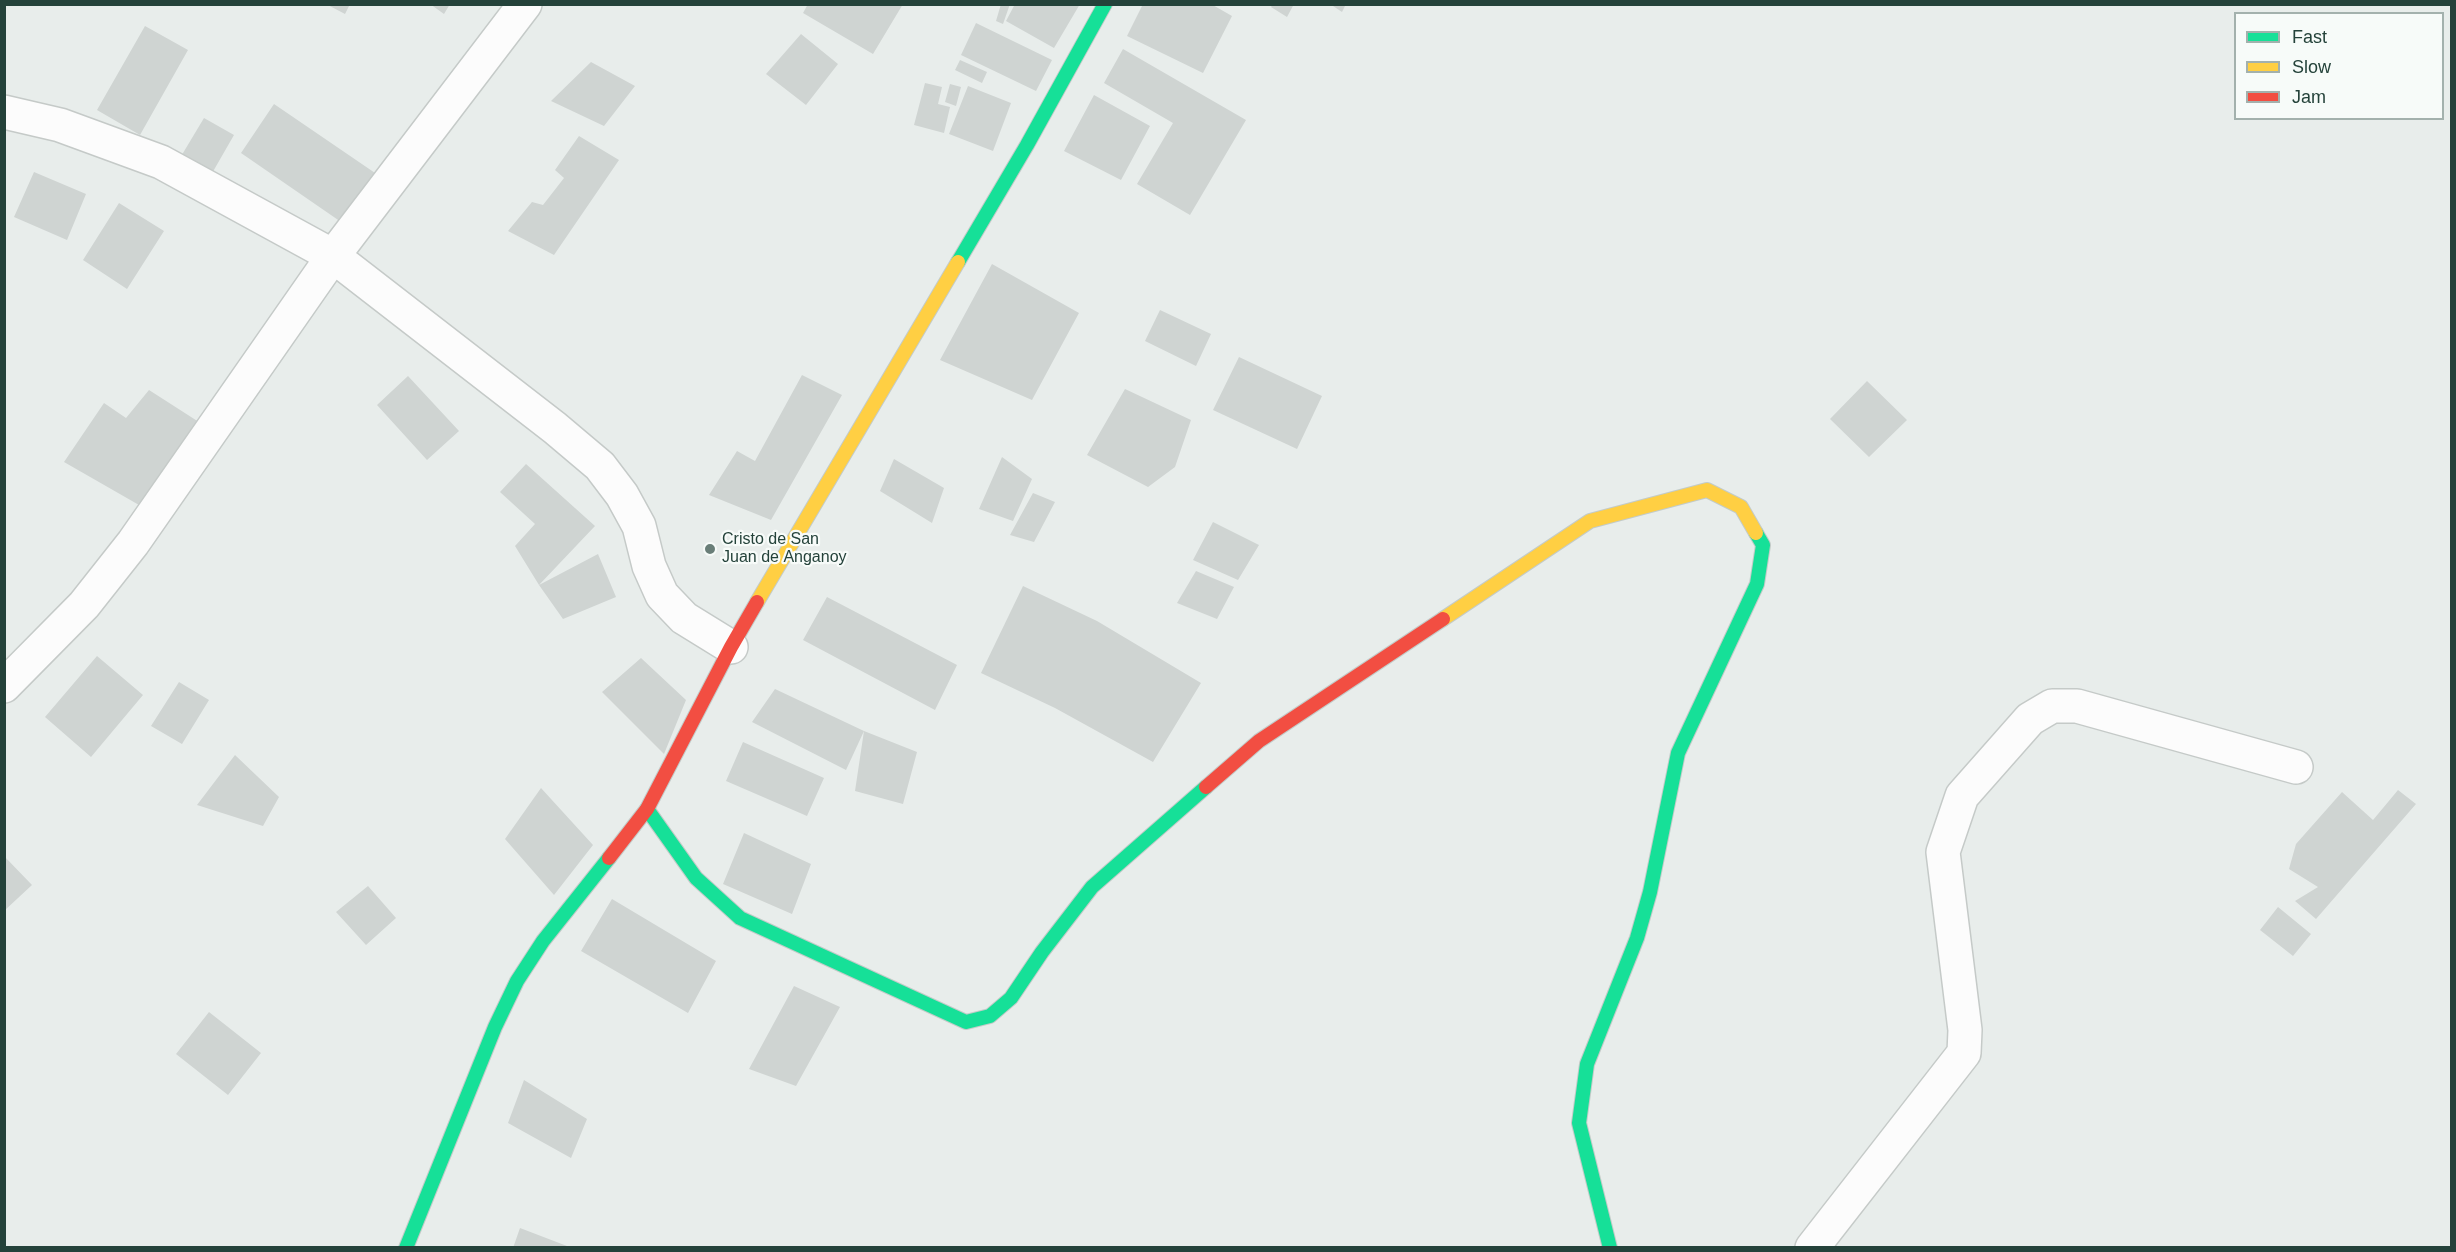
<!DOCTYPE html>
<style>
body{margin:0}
#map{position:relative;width:2456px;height:1252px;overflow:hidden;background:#e8edeb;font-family:Arial,sans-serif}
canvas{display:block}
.frame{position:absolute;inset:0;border:6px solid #24423a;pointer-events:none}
.legend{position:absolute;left:2234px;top:12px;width:210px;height:108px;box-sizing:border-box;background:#f7fbf9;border:2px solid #a3b1ad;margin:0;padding:8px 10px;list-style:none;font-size:18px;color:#24423a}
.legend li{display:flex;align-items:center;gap:12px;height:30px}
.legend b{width:30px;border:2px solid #a3b1ad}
</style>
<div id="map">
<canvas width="2456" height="1252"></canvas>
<div class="frame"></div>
<ul class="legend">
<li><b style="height:8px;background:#16e098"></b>Fast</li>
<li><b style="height:8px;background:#ffcf43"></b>Slow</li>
<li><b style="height:8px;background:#f24e42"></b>Jam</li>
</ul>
</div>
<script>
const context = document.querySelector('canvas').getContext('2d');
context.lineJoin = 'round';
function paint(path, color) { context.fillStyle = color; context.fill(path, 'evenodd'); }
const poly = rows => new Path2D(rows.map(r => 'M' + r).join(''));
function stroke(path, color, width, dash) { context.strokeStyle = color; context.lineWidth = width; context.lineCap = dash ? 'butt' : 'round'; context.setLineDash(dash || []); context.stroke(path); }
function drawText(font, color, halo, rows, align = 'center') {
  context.font = font + ' Arial,sans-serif'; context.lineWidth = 4.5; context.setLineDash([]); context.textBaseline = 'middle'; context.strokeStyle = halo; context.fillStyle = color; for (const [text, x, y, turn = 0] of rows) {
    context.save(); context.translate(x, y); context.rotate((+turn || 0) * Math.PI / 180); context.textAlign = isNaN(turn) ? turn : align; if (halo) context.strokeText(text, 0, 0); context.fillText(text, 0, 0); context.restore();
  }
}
const building = poly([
 [326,4,350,4,345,14],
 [430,4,450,4,444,14],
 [808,4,903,4,873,54,803,13],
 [1001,4,1010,4,1003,24,996,21],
 [1015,4,1080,4,1054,48,1006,21],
 [1143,4,1211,4,1232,16,1203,73,1127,36],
 [1273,4,1294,4,1287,17,1271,7],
 [1330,4,1346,4,1342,12],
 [976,23,1052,60,1036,91,961,55],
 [145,26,188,50,140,135,97,110],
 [801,34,838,64,806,105,766,74],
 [1123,49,1246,120,1190,215,1137,184,1173,123,1104,83],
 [960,60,987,72,982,83,955,70],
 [591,62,635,86,604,126,551,101],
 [925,83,942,87,938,104,950,107,944,133,914,125],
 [950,84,961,87,956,106,945,102],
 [968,86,1011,103,993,151,949,134],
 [1094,95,1150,126,1121,180,1064,151],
 [274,104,378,175,344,224,241,153],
 [204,118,234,135,211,175,180,158],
 [579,136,619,160,554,255,508,231,532,202,543,205,564,178,555,170],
 [34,172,86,194,67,240,14,217],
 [119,203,164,231,127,289,83,260],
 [992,264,1079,313,1032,400,940,360],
 [1160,310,1211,334,1196,366,1145,341],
 [1239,357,1322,396,1297,449,1213,410],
 [802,375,842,395,771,520,709,495,737,451,755,461],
 [408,376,459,431,427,460,377,405],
 [1867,381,1907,420,1869,457,1830,419],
 [1125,389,1191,420,1175,467,1148,487,1087,455],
 [149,390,202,424,146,509,64,462,104,403,126,418],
 [1002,457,1032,479,1013,521,979,509],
 [894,459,944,488,932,523,880,491],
 [526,464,595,526,539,585,598,554,616,597,563,619,539,585,515,546,535,524,500,492],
 [1033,493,1055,502,1034,542,1010,535],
 [1213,522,1259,545,1238,580,1193,560],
 [1196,571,1234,587,1217,619,1177,603],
 [1023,586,1097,621,1201,683,1153,762,1055,708,981,673],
 [827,597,957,665,935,710,803,640],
 [97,656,143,695,91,757,45,717],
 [641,658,686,700,664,754,602,692],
 [179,682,209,700,182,744,151,726],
 [775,689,864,731,846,770,752,722],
 [864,731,917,752,903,804,855,791],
 [743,742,824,778,807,816,726,781],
 [235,755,279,797,263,826,197,805],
 [541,788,593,845,554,895,505,839],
 [2398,790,2416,804,2316,919,2295,901,2318,887,2289,869,2296,844,2342,792,2373,820],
 [744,833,811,864,792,914,723,884],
 [4,856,32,885,4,911],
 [368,886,396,918,366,945,336,912],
 [612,899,716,961,688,1013,581,951],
 [2278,907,2311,934,2293,956,2260,930],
 [794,986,840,1007,796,1086,749,1069],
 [209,1012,261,1053,228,1095,176,1054],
 [524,1080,587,1119,571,1158,508,1123],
 [520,1228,567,1246,567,1248,513,1248]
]);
const street = poly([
 [4,112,60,125,161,162,333,256,555,428,600,466,622,495,639,526,649,566,662,595,684,618,731,647],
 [4,686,84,605,133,543,333,256,525,4],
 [1812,1248,1964,1053,1965,1030,1943,852,1962,796,2030,719,2052,706,2077,706,2296,767]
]);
const fast = poly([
 [958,262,1027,145,1105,4],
 [647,809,696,878,740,918,966,1022,990,1016,1011,998,1042,952,1092,887,1206,787],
 [406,1248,495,1027,517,981,543,941,609,858],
 [1610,1248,1579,1123,1587,1064,1637,938,1650,892,1678,753,1757,584,1763,545,1756,533]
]);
const slow = poly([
 [757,602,958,262],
 [1443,619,1590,521,1707,490,1741,507,1756,533]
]);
const jam = poly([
 [1206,787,1259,741,1443,619],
 [609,858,647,809,731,647,757,602]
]);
const markers = [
 [710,549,6,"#697e78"]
];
const poiNames = [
 ["Cristo de San",722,540],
 ["Juan de Anganoy",722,558]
];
paint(building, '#cfd4d2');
stroke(street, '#c5cac8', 36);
stroke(fast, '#c3cbc8', 16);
stroke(slow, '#c3cbc8', 16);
stroke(jam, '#c3cbc8', 16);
stroke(street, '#fcfcfc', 33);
stroke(fast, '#16e098', 14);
stroke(slow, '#ffcf43', 14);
stroke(jam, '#f24e42', 14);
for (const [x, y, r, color] of markers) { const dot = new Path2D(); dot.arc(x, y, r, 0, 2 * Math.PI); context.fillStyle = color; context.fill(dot); stroke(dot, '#f7fbf9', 2); }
drawText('16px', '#24423a', '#f7fbf9', poiNames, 'left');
</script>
